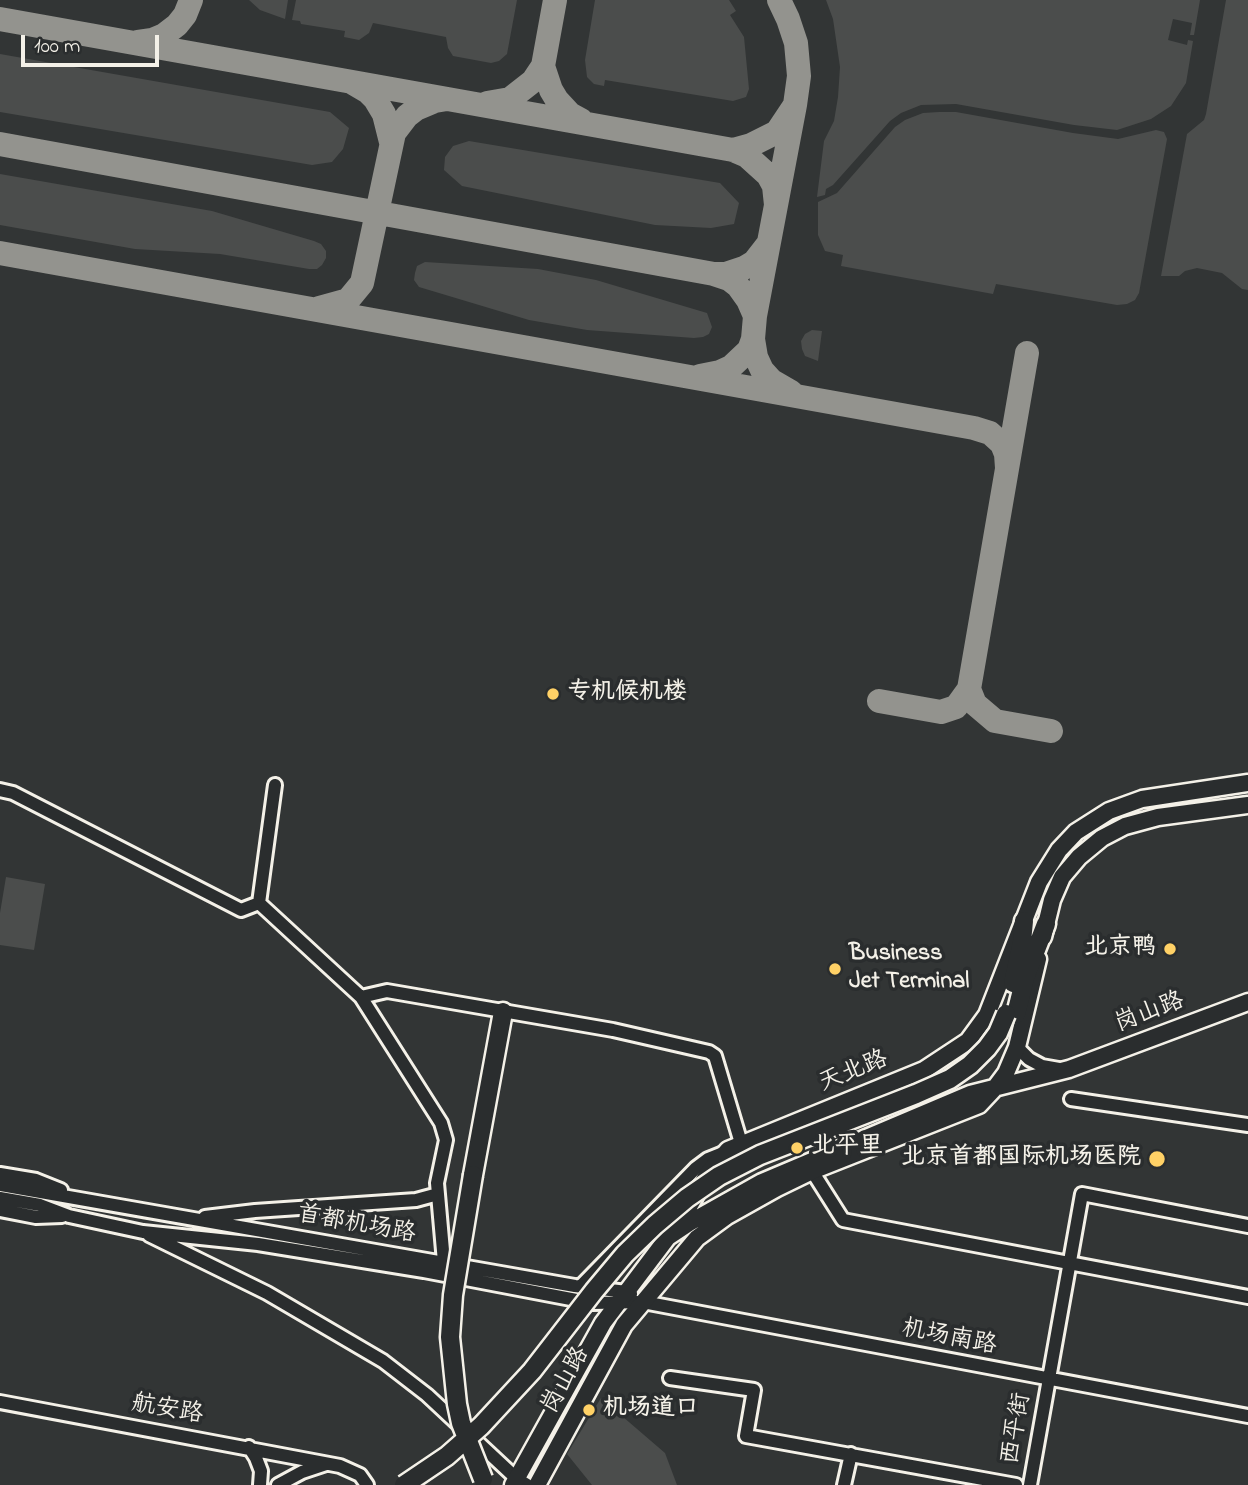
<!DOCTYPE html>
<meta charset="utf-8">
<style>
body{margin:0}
#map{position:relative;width:1248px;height:1485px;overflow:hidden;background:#323535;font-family:"Indie Flower",sans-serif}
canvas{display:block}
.scale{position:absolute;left:21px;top:35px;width:138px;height:32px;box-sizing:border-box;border:4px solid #f4f1e8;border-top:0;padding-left:9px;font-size:21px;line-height:24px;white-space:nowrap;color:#f4f1e8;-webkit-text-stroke:5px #2a2d2e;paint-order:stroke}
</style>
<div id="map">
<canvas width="1248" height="1485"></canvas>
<div class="scale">100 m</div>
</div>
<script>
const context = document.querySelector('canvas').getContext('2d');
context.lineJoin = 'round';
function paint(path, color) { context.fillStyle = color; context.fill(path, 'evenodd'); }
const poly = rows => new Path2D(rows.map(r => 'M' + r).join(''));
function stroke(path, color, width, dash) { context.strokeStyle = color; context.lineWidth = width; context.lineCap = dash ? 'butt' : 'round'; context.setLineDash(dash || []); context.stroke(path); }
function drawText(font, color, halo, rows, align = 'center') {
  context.font = font + ' "Indie Flower","LXGW WenKai TC",sans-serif'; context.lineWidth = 7; context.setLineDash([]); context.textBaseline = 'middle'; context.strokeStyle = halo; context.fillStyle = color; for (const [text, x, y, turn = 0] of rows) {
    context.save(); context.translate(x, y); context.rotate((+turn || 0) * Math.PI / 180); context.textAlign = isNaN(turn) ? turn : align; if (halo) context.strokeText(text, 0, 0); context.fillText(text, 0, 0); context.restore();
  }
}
const green = poly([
 [249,0,288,0,285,19,260,10],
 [296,0,517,0,507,54,499,61,491,63,453,56,448,48,446,37,373,23,369,33,359,40,344,37,345,31,301,24,300,21,292,20],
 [595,0,729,0,736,11,730,15,744,37,749,89,746,97,733,101,605,80,604,86,594,84,587,77,585,60],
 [826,0,1200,0,1194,35,1190,35,1192,23,1173,19,1168,40,1187,45,1188,40,1193,41,1186,83,1171,106,1151,119,1117,130,1074,125,956,104,921,105,901,113,890,121,833,185,826,189,825,195,817,197,824,141,834,121,838,97,840,67,833,19],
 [1226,0,1248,0,1248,290,1242,289,1222,273,1197,268,1185,271,1179,276,1161,276,1187,134,1204,120,1206,114],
 [0,54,330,112,349,128,343,149,332,162,312,165,0,112],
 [939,112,956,112,1073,133,1118,139,1156,130,1164,132,1167,139,1139,293,1135,300,1127,304,1117,305,996,284,993,294,841,266,843,255,825,251,818,235,818,202,837,193,895,127,905,120,923,113],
 [469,141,720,183,739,203,734,224,711,228,655,225,462,186,444,170,445,157,453,146],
 [0,174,212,211,314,241,321,244,326,251,326,258,322,265,317,269,309,269,220,254,135,249,0,225],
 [425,262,538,269,596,280,707,313,712,327,709,334,703,337,694,338,587,330,529,320,419,287,414,280,415,273,417,266],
 [812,330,822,331,818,361,805,356,802,349,801,341,805,334],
 [6,877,45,884,34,950,0,945,0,913],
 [601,1398,665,1453,677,1485,592,1485,567,1454]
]);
const taxiway = poly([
 [0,19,733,150,747,156,768,175,774,186,776,205],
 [138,42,152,40,164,35,177,25,185,15,191,0],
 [543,66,551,90,557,100,570,114,581,120],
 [351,82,368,92,375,99,384,114,391,142],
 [487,103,510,99,533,81,543,66,555,0],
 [0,144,714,274],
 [733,150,751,145,777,132,795,105,799,76,796,43,788,19,779,0],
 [0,253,974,428,990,433,1002,444,1006,454,1007,468],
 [319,308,348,300,362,283,394,133,407,116,416,109,435,101,447,99],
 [755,316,748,300,738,286,729,279,714,274,726,274,744,268,754,262,768,244],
 [753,339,756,357,762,370,772,381,791,392],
 [700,376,720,372,731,367,749,350,753,339,755,316,795,105],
 [969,689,975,704,995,721,1051,731],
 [879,701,941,712,956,707,969,689,1027,353]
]);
const minor = poly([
 [275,785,259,903,361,997,441,1123,446,1140,437,1183,444,1262],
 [0,790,13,793,241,910,259,903],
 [361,997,387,991,613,1030,709,1052,715,1056,741,1143],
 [1017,1047,1029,1059,1042,1066,1059,1069],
 [1071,1099,1248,1125],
 [812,1171,843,1220,1248,1297],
 [0,1174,36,1180,61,1190],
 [0,1185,575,1286,627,1292,631,1294],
 [0,1198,40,1205,69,1216,143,1232,258,1244,424,1271,592,1303,643,1302,1248,1416],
 [0,1210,36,1217,62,1216],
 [205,1217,255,1211,416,1200,438,1194],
 [149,1235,267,1293,383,1361,427,1395,517,1479,527,1485],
 [581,1286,696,1168,708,1159,723,1153],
 [670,1378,754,1390,746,1436,1016,1485],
 [0,1402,340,1466,360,1475,367,1485],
 [249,1447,256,1458,261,1471,260,1485],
 [278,1485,302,1472,326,1464],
 [844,1485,851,1454],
 [1030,1485,1082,1194,1248,1226]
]);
const major = poly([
 [1043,937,1052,900,1062,877,1079,857,1102,838,1125,826,1158,817,1248,805],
 [677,1228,708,1173,728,1150,924,1070,968,1041,987,1015,1039,882,1059,850,1076,832,1109,811,1142,799,1248,783],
 [513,1485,603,1323,668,1237,689,1223,762,1182,970,1094,1069,1069,1248,1002],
 [537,1485,624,1325,697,1238,727,1216,777,1188,812,1171,979,1105,994,1089,1006,1073,1017,1047,1038,959]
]);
const highway = poly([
 [1013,983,1022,942,1024,921],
 [1016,1014,1025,978,1046,924],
 [473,1175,503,1012]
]);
const highwayBridge = poly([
 [473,1175,453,1295,450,1337,457,1404,461,1423,483,1479],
 [404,1485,447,1456,481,1426,532,1371,594,1291,625,1254,655,1225,687,1198,719,1176,760,1155,916,1094,950,1079,970,1065,987,1048,998,1033,1006,1014]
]);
const markers = [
 [553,694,7,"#ffd166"],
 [1170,949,7,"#ffd166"],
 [835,969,7,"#ffd166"],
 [797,1148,7,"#ffd166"],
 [1157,1159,9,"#ffd166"],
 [589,1410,7,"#ffd166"]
];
const poiNames = [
 ["专机候机楼",567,694],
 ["北京鸭",1156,949,"right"],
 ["Business",849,955],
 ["Jet Terminal",849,983],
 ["北平里",811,1148],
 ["北京首都国际机场医院",1141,1159,"right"],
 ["机场道口",603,1410]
];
const streetNames = [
 ["岗山路",1150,1014,-21],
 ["天北路",854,1073,-22],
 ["首都机场路",356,1226,10],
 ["机场南路",949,1339,11],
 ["岗山路",567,1381,-61],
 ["航安路",167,1411,10],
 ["西平街",1018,1429,-80]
];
paint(green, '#4b4d4c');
stroke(taxiway, '#93938e', 24);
stroke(minor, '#f4f1e8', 18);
stroke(major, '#f4f1e8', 21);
stroke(highway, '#f4f1e8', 23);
stroke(minor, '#2a2d2e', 12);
stroke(major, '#2a2d2e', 16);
stroke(highway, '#2a2d2e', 18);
stroke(highwayBridge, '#f4f1e8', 23, []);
stroke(highwayBridge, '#2a2d2e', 18);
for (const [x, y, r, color] of markers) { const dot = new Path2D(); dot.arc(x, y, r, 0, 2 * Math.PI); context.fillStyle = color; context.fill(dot); stroke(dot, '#2a2d2e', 2.5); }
drawText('bold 24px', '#f4f1e8', '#2a2d2e', poiNames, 'left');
drawText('24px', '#f4f1e8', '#2a2d2e', streetNames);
</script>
